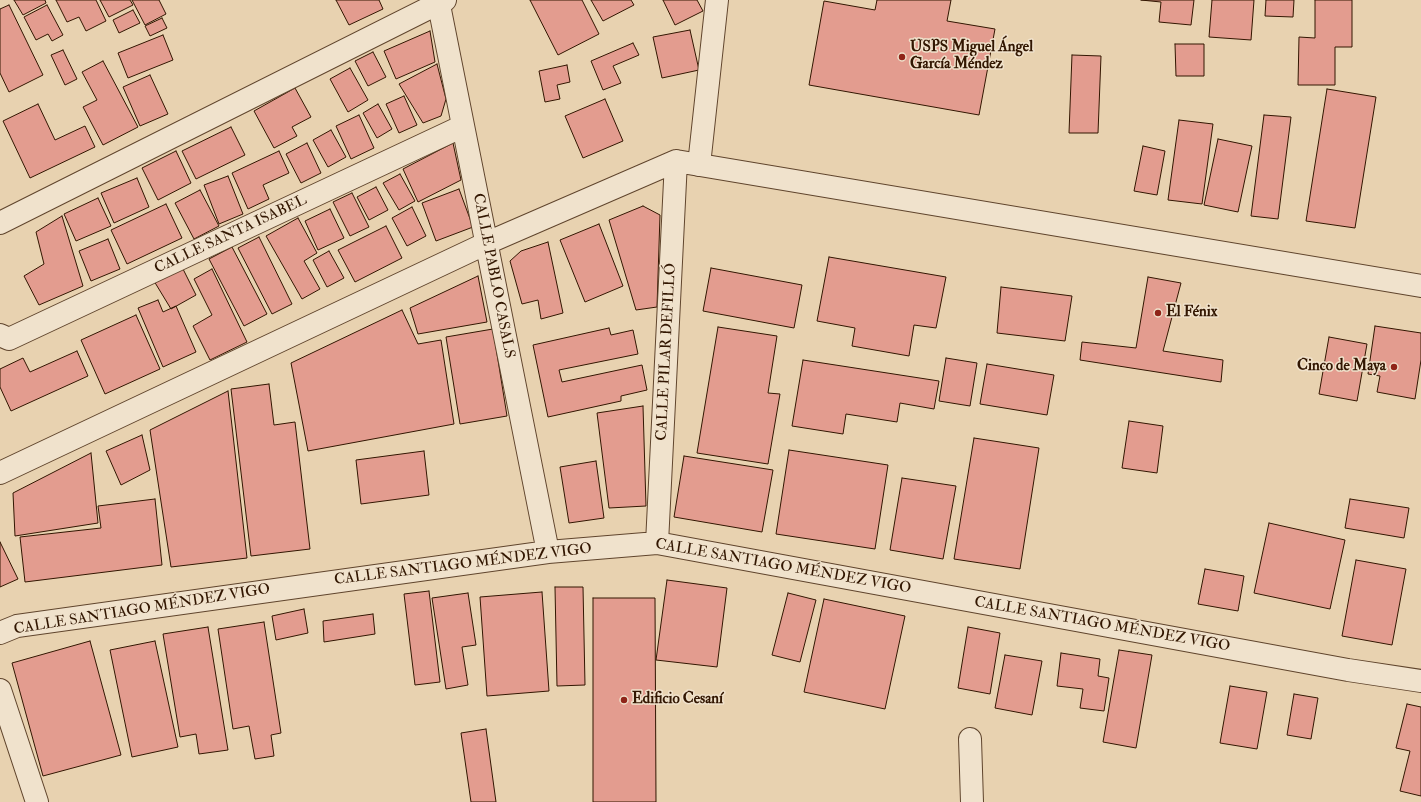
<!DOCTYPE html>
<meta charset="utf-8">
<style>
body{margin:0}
canvas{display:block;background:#e8d2b0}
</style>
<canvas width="1421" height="802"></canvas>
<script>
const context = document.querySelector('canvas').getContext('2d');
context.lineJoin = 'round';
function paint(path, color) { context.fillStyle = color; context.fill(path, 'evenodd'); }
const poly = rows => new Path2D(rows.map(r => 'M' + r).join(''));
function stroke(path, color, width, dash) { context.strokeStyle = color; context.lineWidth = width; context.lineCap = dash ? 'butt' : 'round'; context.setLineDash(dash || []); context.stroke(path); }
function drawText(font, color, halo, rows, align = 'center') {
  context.font = font + ' "IM FELL Double Pica",serif'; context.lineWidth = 3; context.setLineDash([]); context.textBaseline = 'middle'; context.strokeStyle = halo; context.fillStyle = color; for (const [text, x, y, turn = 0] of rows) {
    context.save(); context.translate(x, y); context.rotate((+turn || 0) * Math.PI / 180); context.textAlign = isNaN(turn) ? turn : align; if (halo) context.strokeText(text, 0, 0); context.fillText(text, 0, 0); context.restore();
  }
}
const building = poly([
 [14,0,45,0,46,3,23,15,14,0],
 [56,0,96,0,106,21,86,31,79,17,67,22,56,0],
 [100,0,130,0,133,5,109,17,100,0],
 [132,0,159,0,166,14,145,25,132,0],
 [336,0,379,0,383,9,349,25,336,0],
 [530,0,582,0,599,34,558,55,530,0],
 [591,0,631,0,634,5,603,21,591,0],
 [663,0,697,0,703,11,675,25,663,0],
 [877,0,951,0,947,21,995,29,979,115,809,85,824,1,875,10,877,0],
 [1141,0,1194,0,1191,25,1159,22,1161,2,1141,0],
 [1212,0,1254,0,1251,40,1209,37,1212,0],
 [1266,0,1294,0,1293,17,1265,16,1266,0],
 [1315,0,1352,0,1352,47,1335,47,1335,85,1298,85,1299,37,1315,38,1315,0],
 [9,5,43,75,9,92,0,73,0,9,9,5],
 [47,5,63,35,52,41,48,34,36,40,24,17,47,5],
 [133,10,140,23,119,33,113,20,133,10],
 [162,18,167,28,150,36,145,26,162,18],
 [690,30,699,70,662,78,653,37,690,30],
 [430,31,435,62,396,79,384,51,430,31],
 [163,35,173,60,128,78,118,53,163,35],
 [633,43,639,55,613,66,621,83,603,90,591,61,633,43],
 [1175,44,1204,44,1204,76,1176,76,1175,44],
 [63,50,77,79,65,85,51,55,63,50],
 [373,52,386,77,368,86,355,61,373,52],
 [1072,55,1101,56,1098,133,1069,133,1072,55],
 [103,61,138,127,103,145,83,107,97,100,82,72,103,61],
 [437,64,446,99,441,116,423,123,399,84,437,64],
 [567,65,570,82,557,85,560,99,545,102,539,71,567,65],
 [350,68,368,100,348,112,330,79,350,68],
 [150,75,168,114,140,126,123,87,150,75],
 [295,88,311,117,292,127,297,136,274,148,254,111,295,88],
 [1327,89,1376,97,1355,228,1306,221,1327,89],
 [404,96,417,125,399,133,386,104,404,96],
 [605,99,623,141,583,158,565,116,605,99],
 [38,104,55,140,85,126,95,147,30,178,3,121,38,104],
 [378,104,392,129,377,138,363,113,378,104],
 [359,115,374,148,351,159,336,126,359,115],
 [1264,115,1291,117,1278,219,1251,216,1264,115],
 [1179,120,1213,124,1202,204,1168,200,1179,120],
 [231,127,245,155,196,179,182,151,231,127],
 [331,130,346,157,328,167,313,140,331,130],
 [1218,139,1252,146,1238,212,1204,205,1218,139],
 [307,143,321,173,301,183,286,154,307,143],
 [453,143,461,180,418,202,403,169,453,143],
 [1143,146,1165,151,1157,195,1134,191,1143,146],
 [176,151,191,183,158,200,142,168,176,151],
 [279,151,289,173,263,185,269,199,248,209,232,173,279,151],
 [400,174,415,201,399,210,383,183,400,174],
 [228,176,243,214,219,224,204,185,228,176],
 [137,178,149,207,114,223,101,193,137,178],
 [376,187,388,210,369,220,357,197,376,187],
 [459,189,473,227,436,241,422,203,459,189],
 [200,190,219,226,194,239,175,203,200,190],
 [352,193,369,227,350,236,333,202,352,193],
 [98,198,111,226,76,241,64,214,98,198],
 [166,204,182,238,127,264,111,230,166,204],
 [643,206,660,215,657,307,636,310,609,220,643,206],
 [412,207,426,236,407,246,392,218,412,207],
 [330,209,344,238,318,250,305,221,330,209],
 [62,216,83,286,39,305,24,276,44,264,36,232,62,216],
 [298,218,317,253,304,261,320,289,302,299,266,236,298,218],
 [599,224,623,286,585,302,560,240,599,224],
 [386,226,402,258,355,282,338,250,386,226],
 [259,237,292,304,272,314,238,248,259,237],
 [108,239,120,269,91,281,79,251,108,239],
 [548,242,563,313,541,319,538,300,522,304,510,261,521,251,548,242],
 [232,247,267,314,244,326,209,259,232,247],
 [329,251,344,278,327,287,313,260,329,251],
 [829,257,946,277,936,328,914,325,909,356,852,346,855,328,817,321,829,257],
 [182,267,196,295,171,309,154,281,182,267],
 [711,268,802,285,794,328,703,311,711,268],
 [212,269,247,342,210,360,193,326,212,315,194,279,212,269],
 [478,276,487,322,418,334,410,308,478,276],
 [1148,277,1181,283,1163,351,1223,360,1221,382,1080,360,1082,342,1136,348,1148,277],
 [1001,287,1072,296,1065,341,997,333,1001,287],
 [158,300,163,312,176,306,196,352,163,367,138,308,158,300],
 [402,310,418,344,441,340,454,424,308,451,291,363,402,310],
 [136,315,160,369,105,394,81,340,136,315],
 [1375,326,1421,333,1421,360,1415,399,1377,392,1380,376,1368,374,1375,326],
 [718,327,777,336,768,393,780,394,768,464,697,453,718,327],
 [609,328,611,335,633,330,638,354,559,370,562,382,642,365,647,390,621,396,621,401,548,417,533,345,609,328],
 [493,329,507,416,460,424,446,337,493,329],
 [1329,337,1367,344,1357,401,1319,394,1329,337],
 [77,351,88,376,11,411,0,387,0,369,23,358,30,372,77,351],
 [946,358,977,363,970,406,939,401,946,358],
 [803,360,939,381,934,409,900,403,897,422,846,414,843,434,792,426,803,360],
 [987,364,1054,375,1047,415,980,404,987,364],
 [269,384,274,425,295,422,310,549,251,556,231,389,269,384],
 [228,391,247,558,171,567,150,430,228,391],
 [643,406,646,506,609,508,597,413,643,406],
 [1129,421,1163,426,1157,473,1122,468,1129,421],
 [142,435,150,470,121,485,106,451,142,435],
 [974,438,1039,448,1020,569,954,559,974,438],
 [789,450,888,465,875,549,776,534,789,450],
 [424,451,429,495,361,504,356,460,424,451],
 [91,453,98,523,15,536,13,493,91,453],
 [684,456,773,470,762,532,674,517,684,456],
 [596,461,604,518,569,523,560,467,596,461],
 [902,478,956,486,943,559,890,550,902,478],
 [155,499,162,565,25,582,20,537,101,528,98,506,155,499],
 [1350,499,1409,508,1404,538,1345,528,1350,499],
 [1269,523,1345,540,1330,609,1254,593,1269,523],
 [0,542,18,579,0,587,0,542],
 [1356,560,1406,569,1392,645,1342,636,1356,560],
 [1205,569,1244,576,1238,611,1198,604,1205,569],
 [667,580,727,588,717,667,656,660,667,580],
 [555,587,583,587,585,685,557,686,555,587],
 [429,591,440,682,415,685,404,594,429,591],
 [542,592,549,691,487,696,480,597,542,592],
 [468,593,476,645,462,647,468,685,446,689,432,598,468,593],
 [788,593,816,600,800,662,772,655,788,593],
 [593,598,655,598,656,802,593,802,593,598],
 [824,599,905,616,885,709,804,692,824,599],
 [304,609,308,633,276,640,272,616,304,609],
 [373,614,375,634,324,642,323,621,373,614],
 [264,622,281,733,271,735,274,756,255,759,249,726,233,729,218,629,264,622],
 [208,627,228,750,199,754,196,734,180,737,163,634,208,627],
 [968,627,1000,633,990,694,958,688,968,627],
 [90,641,121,755,43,776,12,663,90,641],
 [155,641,178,747,132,757,110,650,155,641],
 [1119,650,1152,655,1136,748,1103,742,1119,650],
 [1061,653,1100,659,1098,676,1109,678,1104,711,1080,708,1083,689,1057,686,1061,653],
 [1005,655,1042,661,1032,715,995,708,1005,655],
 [1230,686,1267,692,1257,749,1220,743,1230,686],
 [1294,694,1318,698,1311,739,1287,735,1294,694],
 [1407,704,1421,707,1421,796,1400,791,1410,751,1396,748,1407,704],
 [486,729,496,802,471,802,461,733,486,729]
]);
const minor = poly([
 [438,0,548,552],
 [699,165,717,0],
 [0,223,445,0],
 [0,335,9,339,463,126],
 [0,473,487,243,676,161,1421,286],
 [657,543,676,161],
 [0,633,17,626,548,552,657,543,1348,670,1421,681],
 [0,690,37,802],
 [970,739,972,802]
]);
const markers = [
 [902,57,4,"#8f2418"],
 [1158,313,4,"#8f2418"],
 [1394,367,4,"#8f2418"],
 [624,700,4,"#8f2418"]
];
const poiNames = [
 ["USPS Miguel Ángel",910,48],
 ["García Méndez",910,65],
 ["El Fénix",1166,313],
 ["Cinco de Maya",1386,367,"right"],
 ["Edificio Cesaní",632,700]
];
const streetNames = [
 ["CALLE SANTA ISABEL",231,235,-25],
 ["CALLE PABLO CASALS",493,276,79],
 ["CALLE PILAR DEFILLÓ",667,352,-87],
 ["CALLE SANTIAGO MÉNDEZ VIGO",463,565,-7],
 ["CALLE SANTIAGO MÉNDEZ VIGO",783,567,10],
 ["CALLE SANTIAGO MÉNDEZ VIGO",142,610,-9],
 ["CALLE SANTIAGO MÉNDEZ VIGO",1102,625,10]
];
paint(building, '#e39c8f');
stroke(building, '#321601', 1);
stroke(minor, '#60452d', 24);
stroke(minor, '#f0e2cc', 22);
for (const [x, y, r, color] of markers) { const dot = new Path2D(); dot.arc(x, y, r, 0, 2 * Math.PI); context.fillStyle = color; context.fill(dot); stroke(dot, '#f0e2cc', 1.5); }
drawText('bold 15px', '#321601', '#f0e2cc', poiNames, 'left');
drawText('15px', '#321601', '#f0e2cc', streetNames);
</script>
